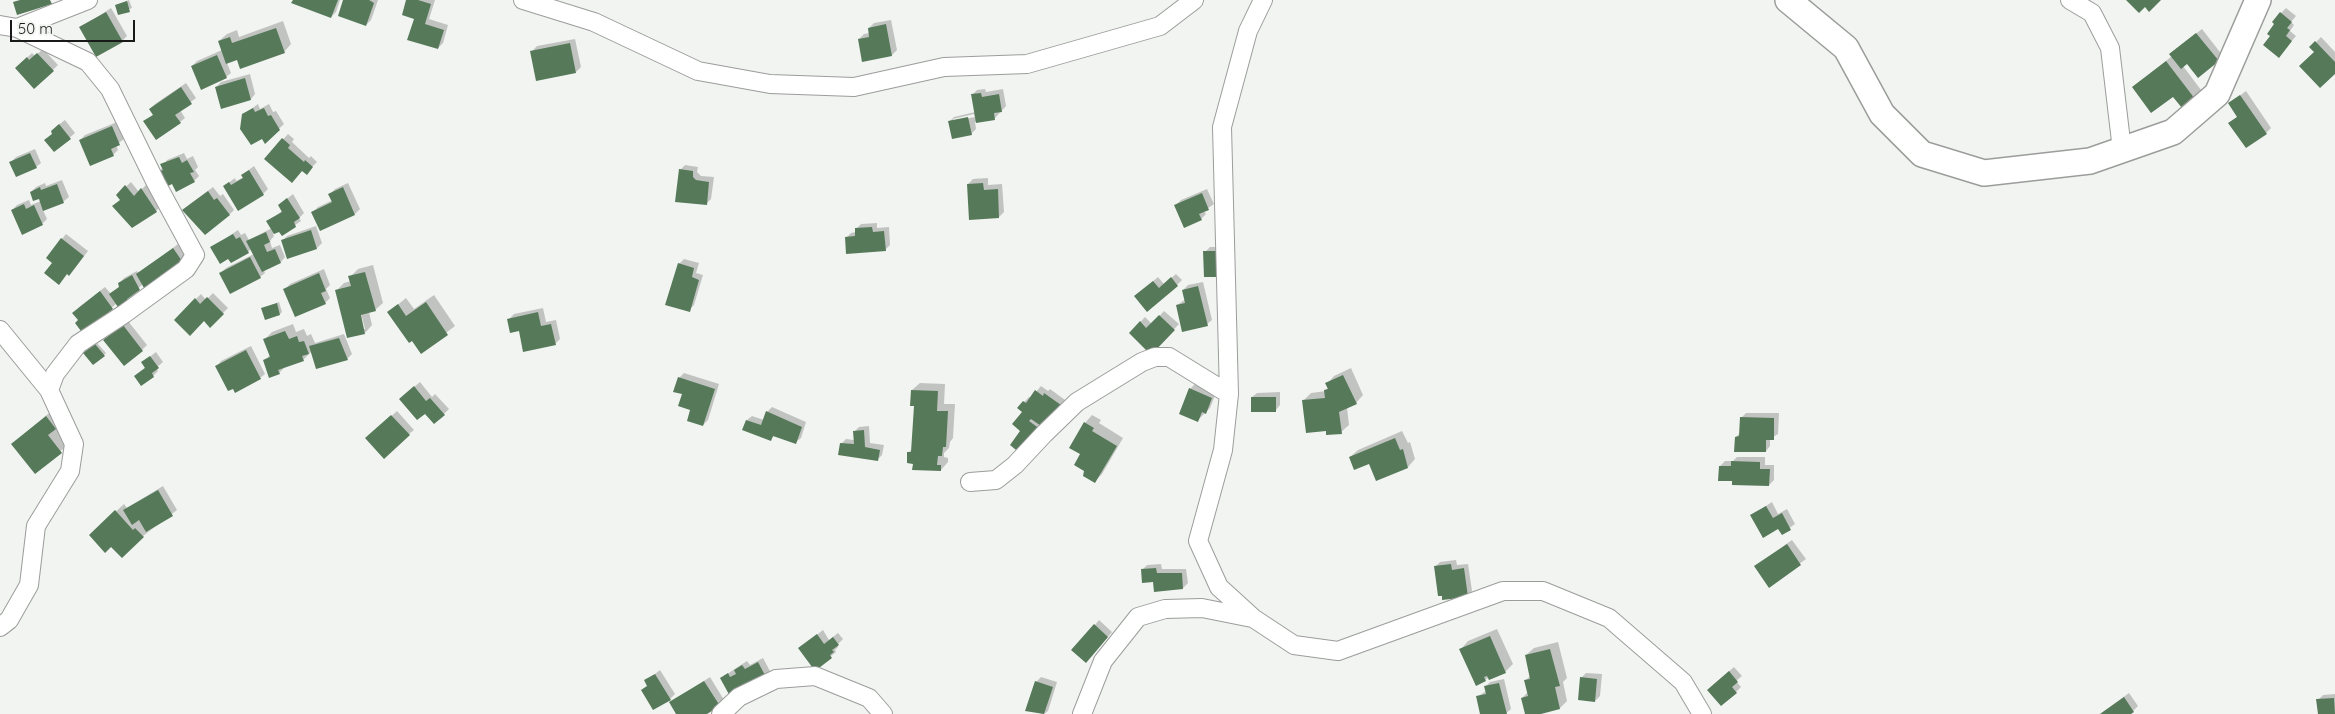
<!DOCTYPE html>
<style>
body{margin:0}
#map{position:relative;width:2335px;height:714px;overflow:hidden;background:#f1f4f1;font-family:Quicksand,sans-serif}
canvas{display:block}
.scale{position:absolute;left:10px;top:20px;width:125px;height:22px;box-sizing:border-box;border:2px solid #181918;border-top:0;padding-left:6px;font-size:15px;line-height:18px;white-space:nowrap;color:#181918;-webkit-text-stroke:4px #f1f4f1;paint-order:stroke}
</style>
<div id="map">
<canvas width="2335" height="714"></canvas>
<div class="scale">50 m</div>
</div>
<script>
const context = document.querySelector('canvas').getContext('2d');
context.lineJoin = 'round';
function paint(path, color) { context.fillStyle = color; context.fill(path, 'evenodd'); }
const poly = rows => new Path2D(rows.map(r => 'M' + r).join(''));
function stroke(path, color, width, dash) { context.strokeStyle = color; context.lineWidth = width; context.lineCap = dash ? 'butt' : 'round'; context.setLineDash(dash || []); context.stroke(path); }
const shadow = poly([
 [129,0,132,8,119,13,116,5],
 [294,0,340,0,336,12,331,17],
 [345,0,378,0,371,20,366,25],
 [407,0,435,0,429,19,448,25,443,43,438,48,416,18],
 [111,8,127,36,122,41,81,28],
 [2286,8,2296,16,2291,22,2294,25,2290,31,2296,36,2279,56,2271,36,2281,13],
 [891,20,897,50,892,55,859,39,864,34,870,33,869,28,874,23],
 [283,21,291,44,284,52,238,59,227,63,231,73,226,77,192,66,197,61,222,50,219,41,227,34,237,30,239,37],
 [2202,29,2223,56,2218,60,2187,62,2183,66,2201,90,2194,98,2134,87,2172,56,2176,49],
 [2321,37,2335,52,2335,73,2311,47],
 [575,39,581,67,576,72,532,51,537,46],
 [43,49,58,65,34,88,16,68,32,53,35,56],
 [250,74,255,94,251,99,216,87,221,82],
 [186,83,196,98,180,110,185,118,180,122,145,122,154,114,150,109,155,104],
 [985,89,986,92,1003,89,1006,106,995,118,975,122,976,129,971,134,949,122,954,117,975,112,972,95,977,90],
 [974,114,975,117,953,121,953,119],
 [2246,91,2271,128,2266,133,2230,123,2238,116,2230,103],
 [258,104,260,109,269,104,273,112,276,111,284,124,265,142,243,115],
 [65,120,75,133,54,151,53,133,57,126],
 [117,122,124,139,116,145,118,150,113,155,80,140,85,135],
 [288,134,294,139,292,142,309,158,311,156,317,162,311,168,266,158],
 [35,149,41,163,36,167,11,162,16,157],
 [184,153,187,159,193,156,198,167,195,170,199,176,194,181,172,182,158,174,167,160],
 [685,165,698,167,697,172,701,176,714,177,711,199,706,204,680,170],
 [254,166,268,189,263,194,224,186,235,178,236,181,244,177,242,175],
 [988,178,988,185,1002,184,1004,212,999,217,968,184,973,179],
 [62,180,69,197,64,201,43,210,47,219,42,224,12,210,17,205,29,200,31,205,41,201,39,197,31,192,36,187,45,183,46,186],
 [131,182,139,192,147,184,161,206,156,211,121,199,117,195],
 [348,183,360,209,355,214,321,229,313,212,318,207,333,200,330,194,335,189],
 [213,187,220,196,223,194,234,210,229,215,189,205],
 [1207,189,1214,204,1204,211,1206,214,1201,219,1176,205,1181,200],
 [293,194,304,213,299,218,301,221,282,234,279,230,273,234,274,236,270,241,272,248,280,245,285,257,281,262,264,270,265,273,260,277,221,273,226,268,254,254,251,249,248,252,229,257,211,248,238,230,241,235,245,233,249,240,272,228,268,222,283,210,279,205],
 [877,223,877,228,889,227,890,245,885,250,846,238,851,233,856,232,856,229,861,224],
 [316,226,322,243,317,248,288,257,282,241,287,236],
 [66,234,88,251,74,269,53,263,62,239],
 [178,244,187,255,143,284,132,294,134,297,129,302,117,303,106,313,108,315,103,319,79,320,78,308,105,287,111,294,120,286,119,284,124,278,137,271,139,274],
 [1210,247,1223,247,1218,276,1205,252],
 [684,259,699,263,696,273,703,275,694,305,689,310,679,264],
 [373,265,383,303,375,310,369,312,372,325,365,333,336,291,344,283,351,281,350,277,358,269],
 [360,309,365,329,363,329],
 [324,269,330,285,326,289,330,298,325,303,285,289,290,284],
 [1176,274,1182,280,1177,285,1140,292,1158,277,1164,284],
 [1203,282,1212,320,1207,324,1177,305,1186,299,1183,290,1188,285],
 [213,293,228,308,210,326,204,320,175,320,201,294,206,300],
 [434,295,455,326,421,352,389,312,406,298,414,309],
 [279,302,282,312,280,314,263,308],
 [543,308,546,322,556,320,560,339,555,344,520,330,509,319,514,314],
 [1164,311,1179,324,1151,353,1130,333,1145,317,1152,324],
 [128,321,147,345,142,350,110,336],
 [293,324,296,332,304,329,307,336,311,334,315,343,344,334,352,354,347,359,312,351,303,360,286,366,279,373,264,361,271,354,265,339,272,332],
 [97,343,106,353,104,355,85,353],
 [251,346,265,374,260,378,217,366,221,361],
 [156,352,163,362,156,368,158,371,153,376,135,376,146,367,143,362],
 [1351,368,1363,395,1356,403,1347,407,1349,425,1341,432,1327,430,1303,401,1311,393,1326,391,1328,387,1327,384,1334,376],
 [684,373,719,384,708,420,703,425,683,393,679,378],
 [420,382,432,397,435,394,449,409,444,414,406,394],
 [920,383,945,384,944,404,955,404,953,438,950,442,949,448,944,453,944,457,948,458,948,462,941,470,914,463,908,453,913,448,915,405,912,390],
 [1195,384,1216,393,1210,408,1198,420,1190,389],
 [1041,386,1048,391,1050,389,1065,400,1026,447,1022,431,1024,402,1029,397,1031,398],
 [1280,392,1280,405,1276,410,1252,397,1257,393],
 [772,407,806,422,801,438,796,442,775,435,771,439,747,420,752,416,764,420,767,412],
 [54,409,63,421,56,428,69,444,35,472,12,444],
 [397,411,414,430,409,434,372,434],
 [1746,413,1779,413,1778,434,1770,439,1770,446,1766,451,1736,437,1741,432,1741,418],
 [1092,415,1101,420,1099,423,1123,438,1102,474,1095,481,1082,454,1085,423],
 [869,426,870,443,884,445,882,455,877,460,841,444,846,439,854,440,854,432,859,427],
 [1402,431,1408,443,1410,442,1415,459,1408,467,1369,462,1350,457,1358,450],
 [1737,457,1765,457,1765,465,1774,465,1774,480,1769,485,1733,480,1720,466,1725,461,1733,461],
 [163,486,177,510,143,536,98,528,124,504,127,508],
 [1772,502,1778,514,1787,509,1795,524,1782,533,1779,527,1752,515],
 [1792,540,1806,559,1769,586,1761,562],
 [1456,560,1457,565,1468,564,1472,591,1467,596,1435,567,1440,562],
 [1161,564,1162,569,1186,569,1188,583,1183,588,1154,580,1142,570,1147,565],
 [1099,620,1112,632,1091,657,1095,625],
 [1497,629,1513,664,1505,672,1489,677,1485,680,1461,649,1468,641],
 [823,630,829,640,838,633,843,639,837,645,838,647,835,650,836,652,815,669,805,644],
 [1558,642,1567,678,1563,682,1567,701,1560,708,1536,714,1526,714,1522,698,1528,692,1525,681,1531,675,1526,655,1534,648],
 [763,658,771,673,766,678,721,678,747,661,750,665],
 [1734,667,1742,676,1736,681,1741,687,1736,692,1713,685],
 [660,670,675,694,670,699,648,685,646,681],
 [1586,673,1602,674,1600,696,1595,701,1581,678],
 [710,677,724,700,704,714,677,714,670,703],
 [1041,677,1057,682,1048,711,1044,714,1027,710,1036,682],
 [1504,679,1511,709,1505,714,1481,714,1477,697,1486,691,1485,687,1490,682],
 [2129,693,2138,706,2133,711,2129,714,2100,714],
 [2335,694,2335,714,2319,714,2318,700,2323,695]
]);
const building = poly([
 [20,0,50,0,52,4,17,15,13,2],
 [293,0,338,0,331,18,291,3],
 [343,0,369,0,374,3,366,26,338,16],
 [406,0,418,0,431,4,425,24,444,30,438,49,407,40,414,19,402,15],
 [2126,0,2161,0,2149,12,2145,7,2139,13],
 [127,1,130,12,118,15,115,5],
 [106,12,123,42,96,57,79,27],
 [2280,12,2292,22,2287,28,2290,30,2286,36,2292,41,2279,58,2263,45,2270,36,2267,34,2274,24,2272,22],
 [886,24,892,56,862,62,858,39,869,37,868,28],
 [276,28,285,53,240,69,237,60,226,64,218,41,230,37,232,43],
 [2196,33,2219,61,2198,78,2187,64,2181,69,2169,54],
 [2315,41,2335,62,2335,74,2320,88,2299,66,2314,52,2309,47],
 [570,43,576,73,536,81,530,51],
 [37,53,54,71,34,89,15,68,27,57,29,60],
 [217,55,227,78,201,90,191,66],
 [2166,61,2195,99,2182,108,2173,97,2151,113,2132,87],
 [245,78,251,100,221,109,215,87],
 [181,87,192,104,175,115,181,123,156,140,143,121,153,115,149,109],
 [981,93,982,97,999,94,1002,112,994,113,995,120,976,123,971,94],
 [2240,95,2267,134,2246,148,2228,123,2237,117,2228,103],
 [253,108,255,112,264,108,268,116,271,115,280,130,265,144,262,139,251,145,240,129,242,114],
 [968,117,972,135,952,139,948,121],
 [59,124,71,139,54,152,44,140,52,134,51,131],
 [112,126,120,145,111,149,114,156,90,166,79,140],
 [282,138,290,145,288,148,304,162,305,160,313,167,307,175,302,171,292,183,264,159],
 [30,153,37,168,16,177,9,162],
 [179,157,182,163,187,160,194,172,190,173,195,182,176,192,172,184,164,188,156,173,163,170,160,164],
 [679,169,693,171,693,177,696,180,709,182,707,205,675,202],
 [249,170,264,195,238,211,223,186,229,182,231,185,243,178,241,175],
 [983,183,984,190,998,189,999,218,969,220,967,184],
 [57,184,64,203,43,211,39,199,33,201,30,192,40,187,41,190],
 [125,185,134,196,141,188,157,212,132,228,112,206,120,200,116,195],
 [343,187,355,215,320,231,311,212,332,202,328,194],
 [208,191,214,200,217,198,230,215,205,235,182,210],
 [1202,193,1209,210,1199,214,1202,220,1184,228,1174,205],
 [287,198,300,218,294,222,296,227,282,236,279,232,274,234,266,221,282,212,278,205],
 [24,204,26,209,34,205,43,225,22,235,11,210],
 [872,227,873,232,884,231,886,251,846,254,845,237,855,236,855,228],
 [311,230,317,249,287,259,281,240],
 [266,232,270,242,264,245,267,252,275,249,281,263,262,272,246,241],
 [233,234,236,239,240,237,249,253,231,263,228,259,220,264,210,247],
 [61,238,84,256,69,276,67,274,59,285,44,273,52,263,46,258],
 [173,248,182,261,144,288,136,274],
 [1203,251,1218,251,1219,277,1204,277],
 [250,257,261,278,230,294,219,273],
 [678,263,694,268,692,277,699,280,690,312,665,305],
 [365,272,376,311,361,315,365,334,347,338,335,290,351,286,348,276],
 [319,273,326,291,321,293,326,304,295,317,283,289],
 [132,275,140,290,127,299,130,303,120,310,109,294,119,287,118,283],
 [1171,277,1178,286,1147,312,1134,296,1153,281,1159,288],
 [1198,286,1208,326,1182,332,1176,305,1185,303,1182,290],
 [100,291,113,309,102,318,104,320,84,335,75,323,78,320,72,313],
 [207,297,224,314,210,328,204,321,190,336,174,320,195,298,200,304],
 [426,302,448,335,421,354,412,341,409,343,387,312,398,304,406,316],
 [277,303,280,315,265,320,261,308],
 [538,312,541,326,551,324,556,345,523,352,519,331,510,333,507,319],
 [1159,315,1175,330,1151,355,1129,333,1140,321,1146,328],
 [123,325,143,351,124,366,103,340],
 [285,331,289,339,297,336,299,342,304,341,309,354,302,356,304,361,278,370,280,374,269,378,263,360,270,357,263,339],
 [339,338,348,360,316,369,309,346],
 [95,344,105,356,93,365,83,353],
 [246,350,261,379,235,393,233,389,228,391,215,366],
 [150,356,159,368,152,373,154,377,141,386,134,376,145,368,141,362],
 [1343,375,1357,404,1339,412,1342,434,1326,435,1326,431,1306,433,1302,400,1325,398,1324,390,1328,389,1325,383],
 [678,377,715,389,703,426,687,421,690,410,678,406,682,394,673,392],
 [414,386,426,401,430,398,445,415,434,424,425,414,417,420,399,399],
 [1189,388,1212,398,1206,414,1202,412,1198,422,1179,414],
 [911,390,938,391,937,411,948,411,946,447,943,447,942,456,938,456,937,465,941,465,941,471,912,470,913,464,907,463,907,452,911,452,914,406,910,406],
 [1035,390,1043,396,1044,393,1061,405,1044,428,1031,419,1029,421,1040,429,1021,454,1010,445,1020,431,1012,424,1022,412,1017,408,1023,401,1026,403],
 [1251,397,1276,397,1276,412,1251,412],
 [766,411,802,427,796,444,773,436,771,441,742,430,746,420,761,425],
 [391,415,410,435,384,459,365,438],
 [46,416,56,429,48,435,62,453,35,474,11,444],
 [1740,417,1774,418,1774,440,1766,440,1766,452,1734,452,1735,437,1739,436],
 [1084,422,1094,428,1092,431,1117,446,1095,483,1083,476,1084,471,1074,465,1080,454,1069,448],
 [864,430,865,447,880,450,878,461,838,455,840,443,854,444,853,431],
 [1395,438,1400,450,1403,449,1408,468,1376,481,1369,464,1354,470,1349,457],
 [1731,461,1760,462,1760,469,1770,469,1769,486,1732,485,1732,481,1718,481,1719,466,1731,466],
 [158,490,173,516,146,532,139,520,132,525,123,510],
 [1766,506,1773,518,1782,513,1791,530,1782,535,1778,529,1763,538,1750,515],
 [115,510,133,530,135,528,144,537,122,558,111,547,105,553,89,535],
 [1787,544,1801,565,1769,588,1754,566],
 [1451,564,1452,570,1464,568,1468,597,1442,600,1442,596,1438,596,1434,566],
 [1156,568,1157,573,1182,573,1183,589,1154,592,1153,582,1142,583,1141,569],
 [1094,624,1108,637,1086,663,1071,650],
 [817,634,824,644,833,637,839,645,832,650,834,652,830,655,832,658,815,671,798,648],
 [1490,636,1506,673,1489,680,1487,676,1484,677,1486,681,1476,686,1459,649],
 [1550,649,1560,686,1555,687,1560,709,1541,714,1525,714,1521,698,1528,696,1524,680,1530,679,1525,655],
 [758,662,767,679,731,698,720,678,728,673,730,677,736,674,734,670,742,665,745,669],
 [1729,671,1738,682,1732,687,1737,693,1721,706,1707,690],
 [655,674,671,700,653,710,641,690,647,686,644,680],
 [1580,677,1597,679,1595,702,1578,700],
 [704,681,720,706,707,714,676,714,669,702],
 [1035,681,1053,687,1044,714,1025,711],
 [1499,683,1507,714,1480,714,1476,696,1486,694,1484,686],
 [2124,697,2134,712,2131,714,2100,714],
 [2334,698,2335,714,2318,714,2316,699]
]);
const street = poly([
 [523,0,594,22,698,71,770,84,854,87,944,67,1027,64,1160,26,1194,0],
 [1263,0,1248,31,1222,127,1229,394,1223,450,1198,541,1219,587,1253,618,1294,645,1338,651,1503,591,1543,591,1609,618,1683,682,1702,714],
 [2070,0,2092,13,2110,48,2122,150],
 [0,25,17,28,88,0],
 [0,330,49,390],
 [970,482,996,480,1015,465,1044,434,1077,402,1142,362,1155,357,1169,357,1229,394],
 [0,627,9,620,29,585,36,526,70,471,74,444,49,390,55,374,78,344,124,314,186,269,195,255,156,183,110,89,88,62,17,28],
 [721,714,739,697,776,679,815,676,869,698,883,714],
 [1082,714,1103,661,1138,617,1165,609,1202,608,1252,618]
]);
const secondary = poly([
 [1788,0,1846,48,1882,114,1922,154,1984,173,2090,161,2173,132,2217,94,2258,0]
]);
paint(shadow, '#0003');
paint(building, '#567959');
stroke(street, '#9b9d9b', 20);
stroke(secondary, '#9b9d9b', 28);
stroke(street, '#fff', 18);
stroke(secondary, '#fff', 25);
</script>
